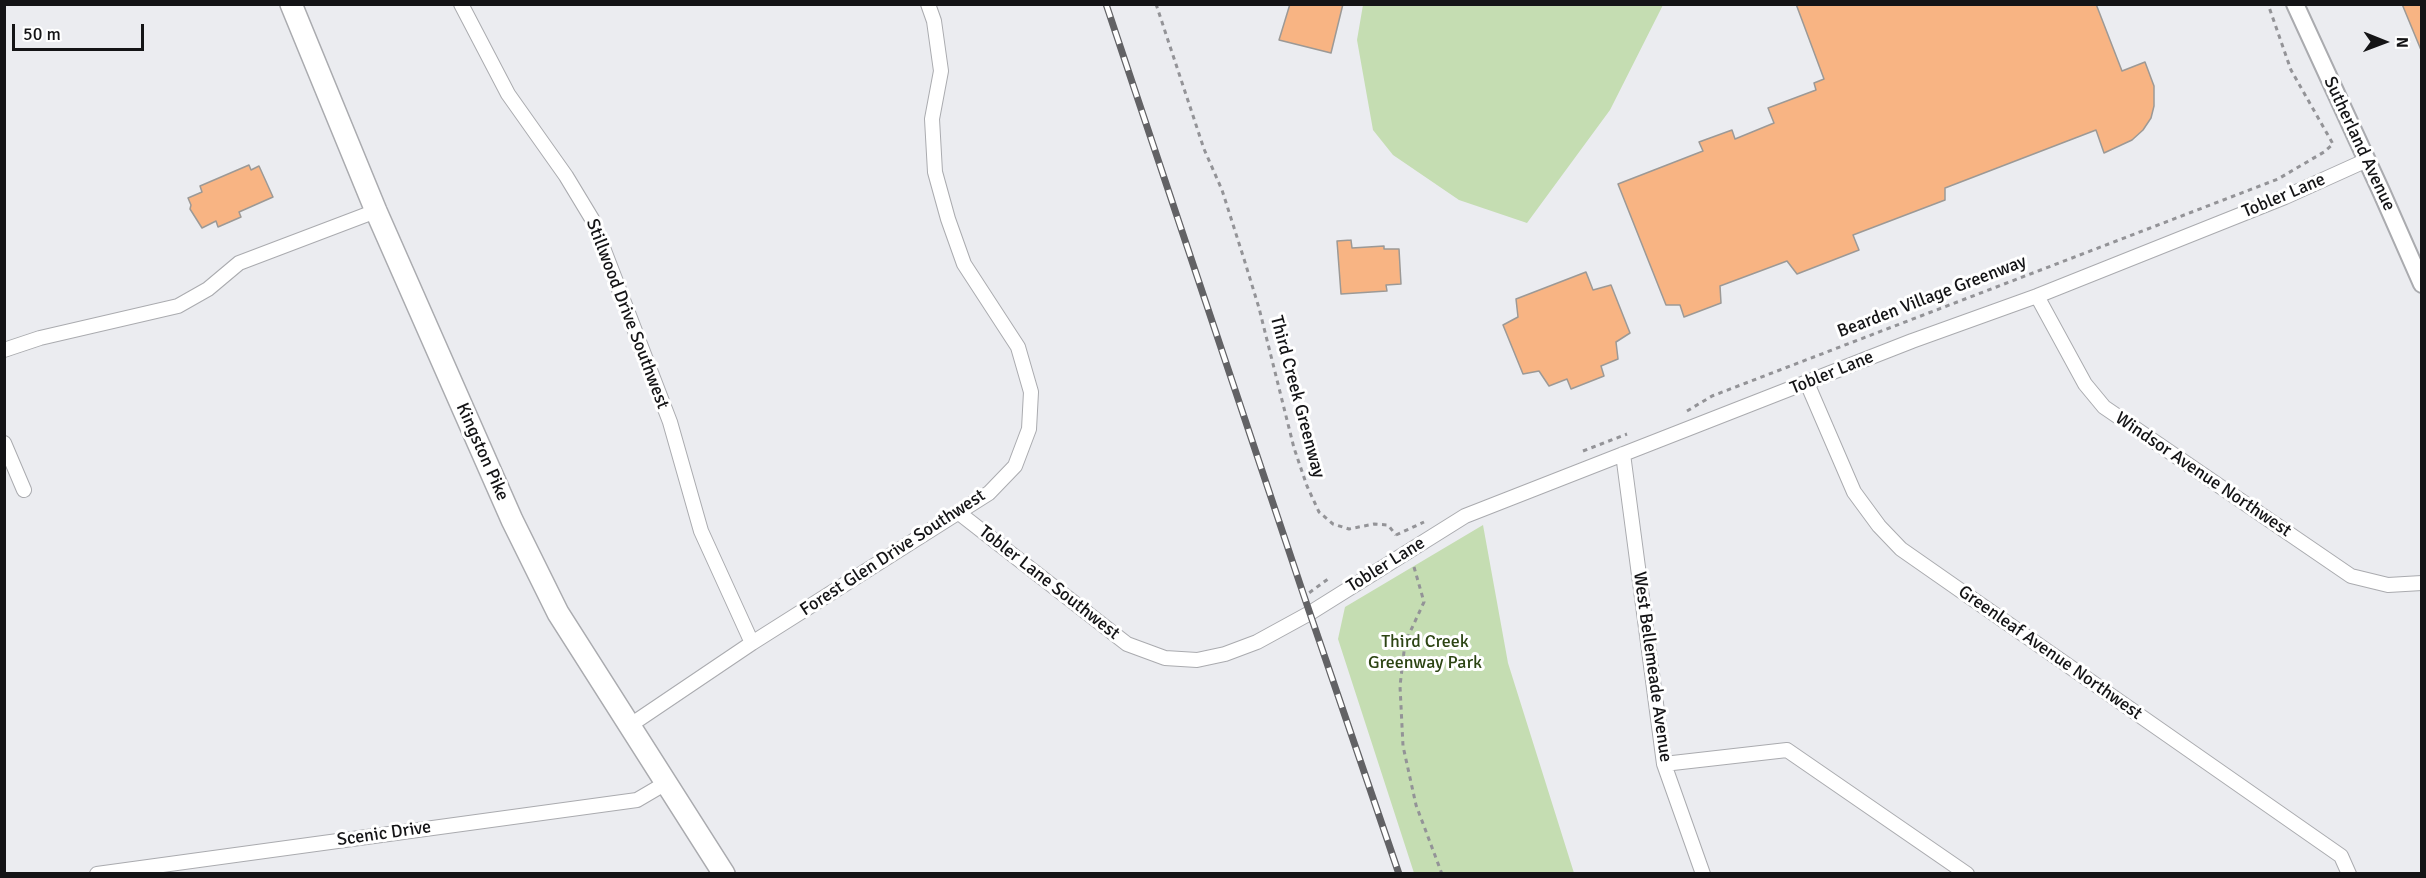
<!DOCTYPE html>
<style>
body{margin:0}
#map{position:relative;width:2426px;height:878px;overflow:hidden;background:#ebecf0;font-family:Signika,sans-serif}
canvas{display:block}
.frame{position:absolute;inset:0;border:6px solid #141416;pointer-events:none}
.north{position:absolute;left:2354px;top:12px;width:60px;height:60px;-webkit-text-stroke:4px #fff;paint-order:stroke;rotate:91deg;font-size:16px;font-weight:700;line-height:24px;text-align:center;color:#141416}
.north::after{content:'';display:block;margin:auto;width:21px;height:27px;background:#141416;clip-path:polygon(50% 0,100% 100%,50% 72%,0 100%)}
.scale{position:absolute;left:12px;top:24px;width:132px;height:27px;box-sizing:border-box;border:3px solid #141416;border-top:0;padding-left:8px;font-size:18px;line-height:21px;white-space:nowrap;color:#141416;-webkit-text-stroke:4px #fff;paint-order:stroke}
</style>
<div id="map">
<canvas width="2426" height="878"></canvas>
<div class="frame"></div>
<div class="north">N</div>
<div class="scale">50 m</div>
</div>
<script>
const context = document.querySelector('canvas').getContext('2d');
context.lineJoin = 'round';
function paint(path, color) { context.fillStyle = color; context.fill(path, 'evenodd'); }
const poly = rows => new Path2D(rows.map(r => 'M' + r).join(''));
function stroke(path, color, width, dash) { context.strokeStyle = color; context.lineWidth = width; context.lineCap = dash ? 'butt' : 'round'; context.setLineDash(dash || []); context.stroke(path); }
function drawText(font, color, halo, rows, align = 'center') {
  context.font = font + ' Signika,sans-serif'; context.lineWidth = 6; context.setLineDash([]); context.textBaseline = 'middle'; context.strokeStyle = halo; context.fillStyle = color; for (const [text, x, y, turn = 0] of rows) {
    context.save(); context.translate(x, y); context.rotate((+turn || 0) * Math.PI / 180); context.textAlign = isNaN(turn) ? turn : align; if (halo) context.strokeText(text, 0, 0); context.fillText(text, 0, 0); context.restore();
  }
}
const green = poly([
 [1363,5,1363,4,1663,5,1610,110,1527,223,1459,200,1393,155,1373,130,1357,40],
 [1483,525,1508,663,1574,873,1414,873,1338,639,1345,607]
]);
const building = poly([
 [1290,4,1343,4,1331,53,1279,40,1290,4],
 [1796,4,2096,4,2122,71,2145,62,2154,86,2154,106,2151,118,2143,130,2132,140,2104,153,2096,130,1945,188,1945,200,1853,235,1859,250,1797,274,1787,261,1720,286,1721,303,1684,317,1680,305,1666,305,1618,184,1703,151,1699,142,1732,130,1735,139,1774,123,1768,108,1816,90,1814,83,1824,79,1796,4],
 [2402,4,2421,4,2421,50,2402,4],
 [249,165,251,170,259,166,273,197,239,212,241,217,218,227,216,221,202,228,190,209,191,205,188,198,202,192,200,186,249,165],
 [1351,240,1352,248,1384,246,1384,249,1399,249,1401,284,1386,285,1387,291,1341,294,1337,241,1351,240],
 [1586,272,1593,290,1611,285,1630,333,1616,342,1618,359,1601,366,1604,376,1571,389,1567,379,1549,386,1539,371,1523,374,1503,325,1518,317,1516,299,1586,272]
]);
const path = poly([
 [1156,4,1204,149,1222,190,1244,259,1259,308,1294,448,1307,486,1319,512,1333,524,1349,529,1374,524,1388,525,1396,535],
 [1687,411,1712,396,2278,179,2324,152,2333,144,2291,70,2268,4],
 [1583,451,1627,434],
 [1396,535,1424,522],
 [1414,567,1424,602,1405,643,1400,686,1403,746,1416,805,1442,874],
 [1302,598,1328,579]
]);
const minor = poly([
 [461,4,508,94,566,176,592,219,670,422,701,531,752,643],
 [2037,296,2085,384,2104,407,2351,576,2388,585,2422,583],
 [4,350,40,338,178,306,208,289,239,263,376,211],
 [1807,383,1854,492,1879,526,1901,549,2341,856,2349,874],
 [4,443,24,490],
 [1623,454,1664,764,1703,874],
 [959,513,1127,644,1165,658,1197,660,1225,654,1257,642,1310,613,1465,516,1912,341,2037,296,2285,197,2367,160],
 [629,726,752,643,989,493,1015,466,1029,429,1031,392,1018,347,964,264,948,219,935,172,932,119,941,71,934,21,928,4],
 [1664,764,1787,750,1967,874],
 [97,874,637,800,666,783]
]);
const tertiary = poly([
 [2295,4,2381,191,2422,284]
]);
const primary = poly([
 [291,4,376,211,512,520,558,613,724,874]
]);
const rail = poly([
 [1106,4,1304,596,1399,874]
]);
const streetNames = [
 ["Sutherland Avenue",2359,144,65],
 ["Tobler Lane",2284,196,-23],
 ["Bearden Village Greenway",1932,297,-21],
 ["Stillwood Drive Southwest",627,314,69],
 ["Tobler Lane",1832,373,-22],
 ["Third Creek Greenway",1297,397,75],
 ["Kingston Pike",482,452,66],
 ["Windsor Avenue Northwest",2203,475,34],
 ["Forest Glen Drive Southwest",893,553,-33],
 ["Tobler Lane",1386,565,-32],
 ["Tobler Lane Southwest",1049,583,38],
 ["Greenleaf Avenue Northwest",2050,653,35],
 ["West Bellemeade Avenue",1652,667,82],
 ["Scenic Drive",384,834,-8]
];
const parkNames = [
 ["Third Creek",1425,642],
 ["Greenway Park",1425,663]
];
paint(green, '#c5ddb2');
paint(building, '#f8b483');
stroke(building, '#9c9996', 1.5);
stroke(minor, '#aaabaf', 16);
stroke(tertiary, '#aaabaf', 20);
stroke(primary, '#aaabaf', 24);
stroke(path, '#939397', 3, [4.5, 4.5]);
stroke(minor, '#fff', 14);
stroke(tertiary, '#fff', 16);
stroke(primary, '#fff', 21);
stroke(rail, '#626265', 7);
stroke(rail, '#fff', 4.5, [14]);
drawText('18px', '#141416', '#fff', streetNames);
drawText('18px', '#2c4413', '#fff', parkNames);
</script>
